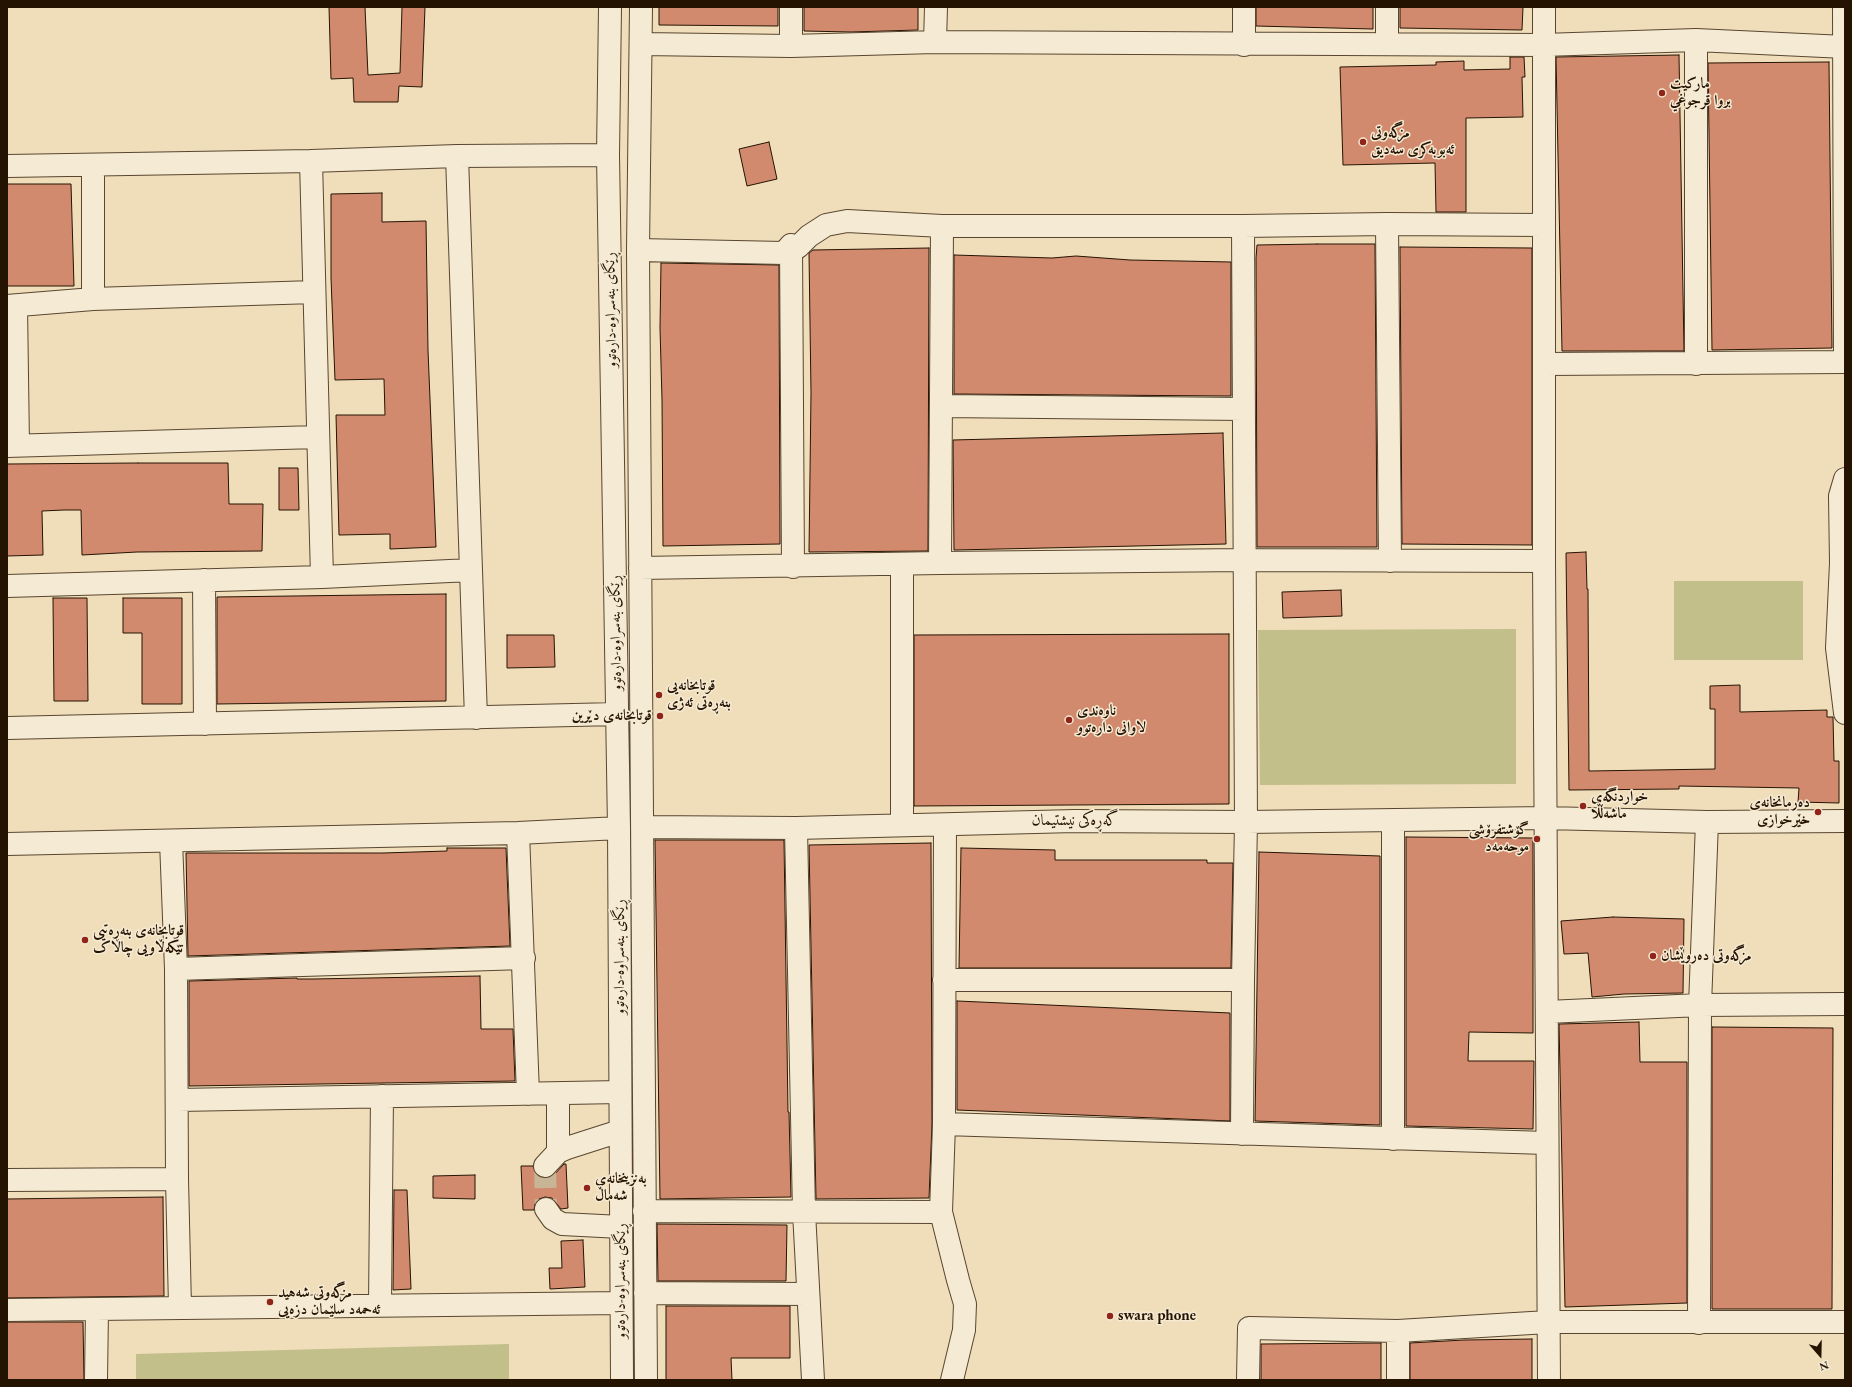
<!DOCTYPE html>
<meta charset="utf-8">
<style>
body{margin:0}
#map{position:relative;width:1852px;height:1387px;overflow:hidden;background:#f0debb;font-family:"EB Garamond",serif}
canvas{display:block}
.frame{position:absolute;inset:0;border:8px solid #251302;pointer-events:none}
.north{position:absolute;left:1800px;top:1335px;width:40px;height:40px;-webkit-text-stroke:3px #f5ead3;paint-order:stroke;rotate:160deg;font-size:11px;font-weight:700;line-height:16px;text-align:center;color:#251302}
.north::after{content:'';display:block;margin:auto;width:14px;height:18px;background:#251302;clip-path:polygon(50% 0,100% 100%,50% 72%,0 100%)}
</style>
<div id="map">
<canvas width="1852" height="1387"></canvas>
<div class="frame"></div>
<div class="north">N</div>
</div>
<script>
const context = document.querySelector('canvas').getContext('2d');
context.lineJoin = 'round';
function paint(path, color) { context.fillStyle = color; context.fill(path, 'evenodd'); }
const poly = rows => new Path2D(rows.map(r => 'M' + r).join(''));
function stroke(path, color, width, dash) { context.strokeStyle = color; context.lineWidth = width; context.lineCap = dash ? 'butt' : 'round'; context.setLineDash(dash || []); context.stroke(path); }
function drawText(font, color, halo, rows, align = 'center') {
  context.font = font + ' "EB Garamond",Amiri,serif'; context.lineWidth = 3; context.setLineDash([]); context.textBaseline = 'middle'; context.strokeStyle = halo; context.fillStyle = color; for (const [text, x, y, turn = 0] of rows) {
    context.save(); context.translate(x, y); context.rotate((+turn || 0) * Math.PI / 180); context.textAlign = isNaN(turn) ? turn : align; if (halo) context.strokeText(text, 0, 0); context.fillText(text, 0, 0); context.restore();
  }
}
const green = poly([
 [1674,581,1803,581,1803,660,1674,660],
 [1516,629,1516,784,1260,785,1258,630],
 [509,1344,509,1380,136,1380,136,1354]
]);
const building = poly([
 [329,7,365,7,368,75,400,73,402,7,425,7,422,87,399,86,398,102,354,102,353,78,331,79,329,7],
 [659,7,778,7,778,26,659,25,659,7],
 [804,7,918,7,918,30,851,32,804,31,804,7],
 [1256,7,1373,7,1373,29,1256,26,1256,7],
 [1400,7,1523,7,1522,30,1400,28,1400,7],
 [1679,55,1684,351,1562,351,1556,57,1679,55],
 [1510,57,1524,57,1525,77,1522,77,1523,117,1466,118,1466,212,1436,212,1435,163,1343,165,1340,67,1436,65,1436,62,1464,61,1464,70,1510,69,1510,57],
 [1829,62,1832,348,1712,350,1708,63,1829,62],
 [769,142,777,179,747,186,739,149,769,142],
 [7,184,71,184,74,286,7,286,7,184],
 [382,193,382,222,426,221,428,350,436,547,390,549,390,534,339,535,336,415,385,415,384,379,335,380,331,278,331,194,382,193],
 [1317,244,1375,244,1377,547,1257,547,1256,258,1257,245,1317,244],
 [1400,247,1532,248,1532,545,1402,544,1400,247],
 [929,248,928,551,809,552,811,393,809,253,813,250,929,248],
 [954,255,1052,258,1076,256,1130,260,1231,262,1231,396,954,394,954,255],
 [661,263,779,265,780,544,663,546,662,400,660,328,661,263],
 [1223,433,1226,544,954,550,953,440,1223,433],
 [138,463,228,463,229,504,263,504,262,551,137,552,82,555,81,510,64,510,42,511,43,555,7,556,7,464,138,463],
 [279,468,298,468,299,510,279,510,279,468],
 [1586,552,1587,589,1588,589,1589,771,1715,769,1715,709,1710,709,1710,686,1740,685,1740,712,1827,710,1827,717,1833,717,1834,761,1839,761,1839,803,1798,802,1799,788,1679,786,1679,789,1569,790,1566,553,1586,552],
 [1341,590,1342,616,1283,618,1282,592,1341,590],
 [446,594,446,701,217,704,217,597,446,594],
 [53,598,87,598,88,701,54,701,53,598],
 [123,598,182,598,182,704,142,704,142,633,123,633,123,598],
 [1229,634,1229,804,914,806,914,635,1229,634],
 [507,635,554,635,555,667,507,668,507,635],
 [1406,837,1533,838,1533,1033,1469,1032,1468,1061,1534,1061,1533,1129,1406,1126,1406,837],
 [655,840,784,840,788,1112,789,1112,791,1197,660,1199,655,840],
 [931,843,932,1124,929,1198,816,1199,809,845,931,843],
 [447,848,506,848,510,946,188,956,186,853,383,853,447,851,447,848],
 [961,848,1055,850,1055,860,1207,860,1207,863,1233,863,1231,968,959,968,961,848],
 [1259,852,1380,856,1380,1125,1255,1121,1259,852],
 [1613,917,1684,919,1683,993,1624,994,1592,997,1588,953,1564,954,1561,921,1613,917],
 [480,976,481,1029,513,1029,515,1081,189,1086,189,981,297,978,297,979,313,979,480,976],
 [957,1001,1230,1013,1230,1121,957,1110,957,1001],
 [1639,1022,1640,1062,1687,1062,1687,1303,1565,1307,1559,1024,1639,1022],
 [1712,1027,1833,1028,1832,1309,1712,1309,1712,1027],
 [564,1164,566,1164,568,1208,561,1209,552,1198,545,1197,539,1199,535,1204,534,1210,523,1210,521,1166,533,1166,537,1175,542,1178,548,1178,554,1175,564,1164],
 [475,1175,475,1199,433,1198,433,1176,475,1175],
 [394,1190,407,1190,411,1289,393,1290,394,1190],
 [163,1197,164,1296,7,1298,7,1199,163,1197],
 [657,1224,787,1225,786,1281,658,1281,657,1224],
 [583,1240,585,1287,550,1289,549,1268,562,1268,561,1241,583,1240],
 [666,1306,790,1306,790,1358,731,1358,732,1380,666,1380,666,1306],
 [7,1322,83,1322,84,1380,7,1380,7,1322],
 [1532,1339,1532,1380,1410,1380,1410,1343,1464,1340,1532,1339],
 [1381,1343,1381,1380,1261,1380,1261,1344,1381,1343]
]);
const minorTunnel = poly([
 [545,1166,546,1209]
]);
const minor = poly([
 [610,7,608,155,619,828,622,1380],
 [641,7,638,250,646,1380],
 [1244,7,1244,45],
 [1387,7,1387,44],
 [1544,7,1544,561,1549,1380],
 [1844,7,1845,362],
 [935,42,936,7],
 [641,44,791,46,935,42,1543,45,1696,40,1845,47],
 [791,46,791,7],
 [457,156,476,718],
 [311,161,322,577],
 [7,166,311,161,457,156,608,155],
 [93,166,93,299],
 [1387,224,1390,561],
 [791,245,793,567],
 [638,250,784,253,791,245,798,247,809,236,826,225,847,221,942,226,1243,226,1387,224,1544,225],
 [7,306,93,299,314,292],
 [16,306,18,445],
 [1545,364,1845,362],
 [1696,364,1696,40],
 [942,406,1243,409],
 [7,446,317,437],
 [1845,479,1840,496,1841,563,1837,648,1845,713],
 [940,563,942,226],
 [902,564,902,825],
 [640,568,940,563,1244,560,1544,561],
 [204,580,205,724],
 [7,586,322,577,471,570],
 [7,728,617,714],
 [1393,820,1393,1139],
 [945,825,944,1124,941,1212,958,1280,965,1304,964,1330,952,1380],
 [642,827,796,828,1075,821,1246,822,1546,818,1707,822,1845,821],
 [796,828,804,1212,813,1380],
 [518,833,528,1094],
 [171,841,176,969,177,1179,180,1307],
 [7,844,518,833,619,828],
 [176,969,524,958],
 [944,980,1243,980],
 [1547,1012,1700,1005,1845,1004],
 [178,1100,620,1092],
 [944,1124,1546,1143],
 [1242,1134,1243,980,1246,822,1243,226],
 [558,1152,558,1094],
 [545,1166,558,1152,567,1148,620,1131],
 [7,1180,177,1179],
 [546,1209,553,1219,562,1224,621,1227],
 [644,1211,941,1212],
 [645,1293,808,1294],
 [380,1305,382,1096],
 [7,1310,621,1303],
 [1699,1323,1700,1005,1707,822],
 [1398,1331,1398,1380],
 [96,1380,97,1310],
 [1248,1380,1249,1328,1398,1331,1548,1322,1845,1322]
]);
const markers = [
 [1662,93,4,"#8f2418"],
 [1363,142,4,"#8f2418"],
 [659,695,4,"#8f2418"],
 [660,716,4,"#8f2418"],
 [1069,720,4,"#8f2418"],
 [1583,806,4,"#8f2418"],
 [1818,812,4,"#8f2418"],
 [1537,839,4,"#8f2418"],
 [85,940,4,"#8f2418"],
 [1653,956,4,"#8f2418"],
 [587,1188,4,"#8f2418"],
 [270,1302,4,"#8f2418"],
 [1110,1316,4,"#8f2418"]
];
const poiNames = [
 ["ماركيت",1670,84],
 ["بروا قرجوغي",1670,101],
 ["مزگەوتی",1371,133],
 ["ئەبوبەکری سەدیق",1371,150],
 ["قوتابخانەیی",667,686],
 ["بنەڕەتی ئەژی",667,703],
 ["ناوەندی",1077,711],
 ["لاوانی دارەتوو",1077,728],
 ["قوتابخانەى دێرین",652,716,"right"],
 ["خواردنگەی",1591,797],
 ["ماشەڵڵا",1591,814],
 ["دەرمانخانەی",1810,803,"right"],
 ["خێرخوازی",1810,820,"right"],
 ["گۆشتفرۆشی",1529,830,"right"],
 ["موحەمەد",1529,847,"right"],
 ["قوتابخانەی بنەڕەتیی",93,931],
 ["تێکەڵاویی چالاک",93,948],
 ["مزگەوتی دەروێشان",1661,956],
 ["بەنزینخانەی",595,1179],
 ["شەماڵ",595,1196],
 ["مزگەوتی شەهید",278,1293],
 ["ئەحمەد سلێمان دزەیی",278,1310],
 ["swara phone",1118,1316]
];
const streetNames = [
 ["ڕێگای بنەسراوە-دارەتوو",611,310,-91],
 ["ڕێگای بنەسراوە-دارەتوو",616,633,-91],
 ["ڕێگای بنەسراوە-دارەتوو",620,957,-90],
 ["ڕێگای بنەسراوە-دارەتوو",621,1281,-90]
];
const neighbourhoodNames = [
 ["گەڕەکی نیشتیمان",1075,821]
];
paint(green, '#c2bf8b');
paint(building, '#d28a6e');
stroke(building, '#251302', 1);
stroke(minorTunnel, '#c7b596', 22, [22, 11]);
stroke(minor, '#584630', 24);
stroke(minor, '#f5ead3', 22);
for (const [x, y, r, color] of markers) { const dot = new Path2D(); dot.arc(x, y, r, 0, 2 * Math.PI); context.fillStyle = color; context.fill(dot); stroke(dot, '#f5ead3', 1.5); }
drawText('bold 15px', '#251302', '#f5ead3', poiNames, 'left');
drawText('15px', '#251302', '#f5ead3', streetNames);
drawText('16px', '#251302', '#f5ead3', neighbourhoodNames);
</script>
